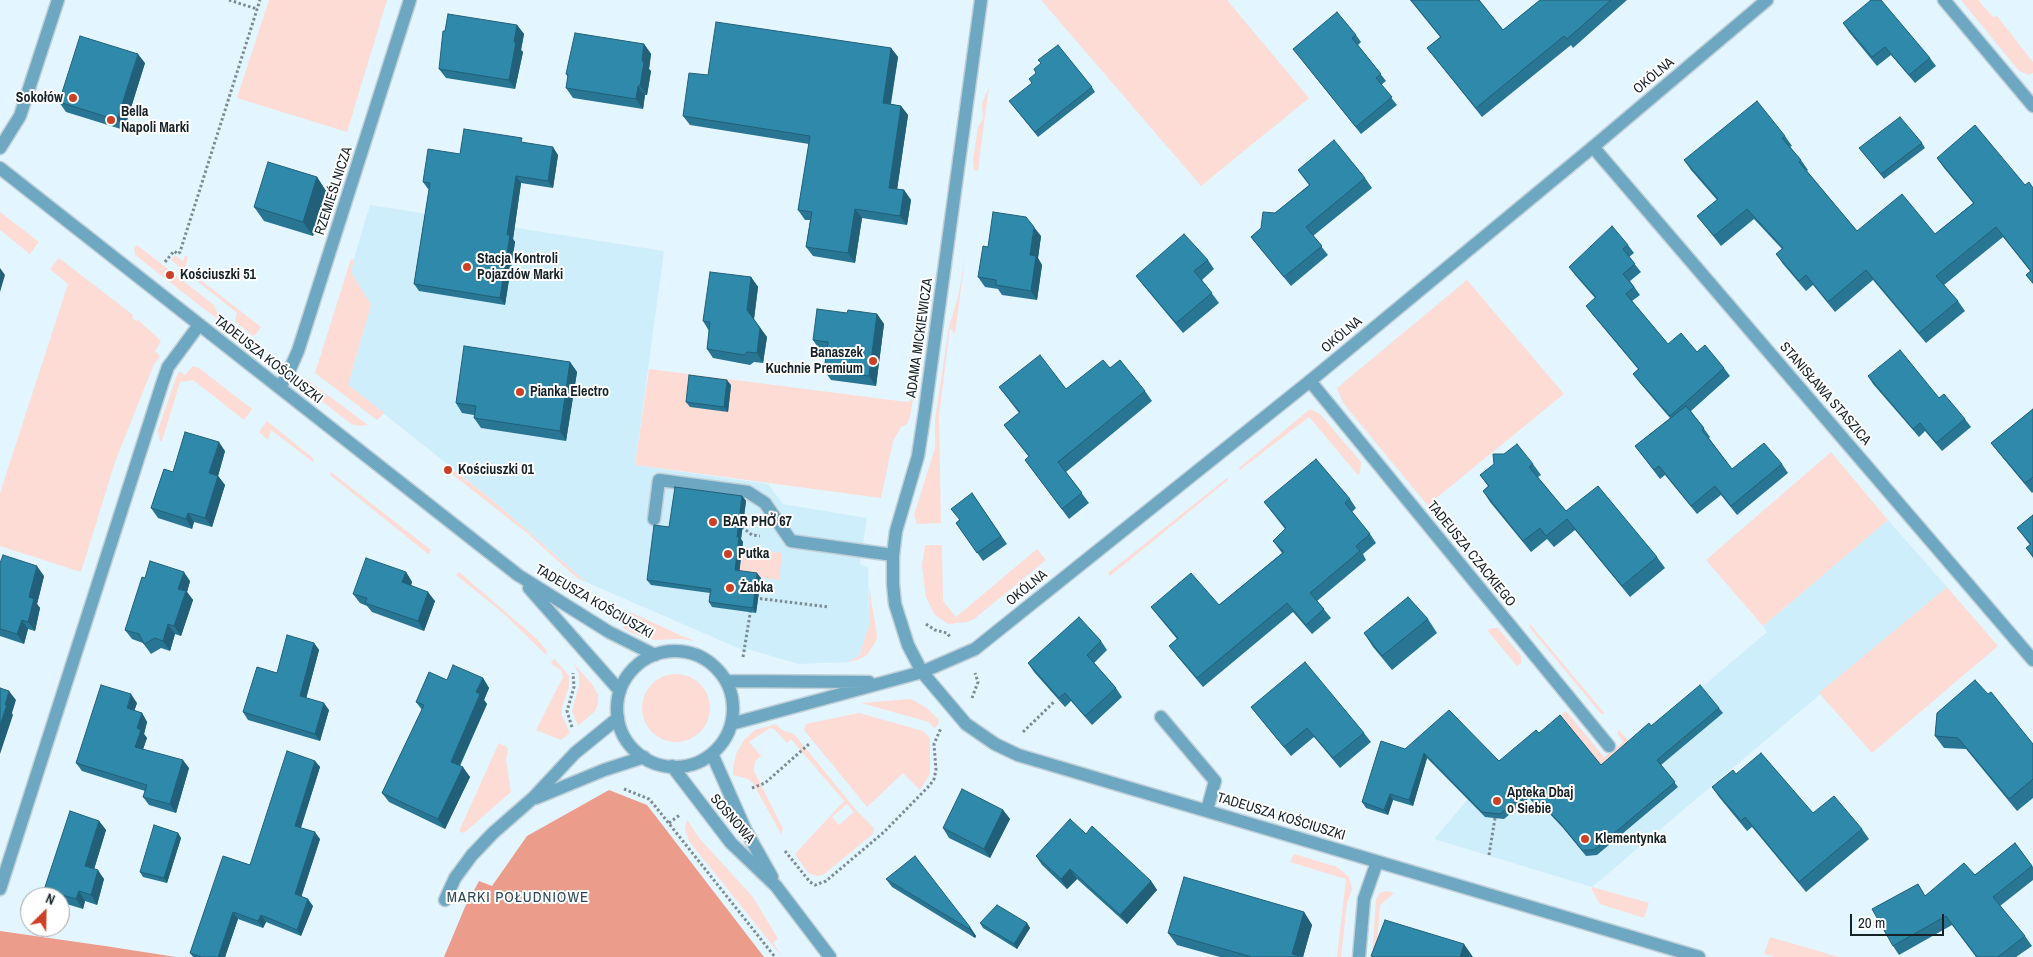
<!DOCTYPE html>
<meta charset="utf-8">
<style>
body{margin:0}
#map{position:relative;width:2033px;height:957px;overflow:hidden;background:#e3f5fe;font-family:"Archivo Narrow",sans-serif}
canvas{display:block}
.north{position:absolute;left:20px;top:887px;width:50px;height:50px;box-sizing:border-box;background:#fff;border:1px solid #a2a7a9;border-radius:50%;rotate:23deg;font-size:14px;font-weight:700;line-height:20px;text-align:center;color:#162227}
.north::after{content:'';display:block;margin:auto;width:18px;height:22px;background:#cc4126;clip-path:polygon(50% 0,100% 100%,50% 72%,0 100%)}
.scale{position:absolute;left:1850px;top:914px;width:94px;height:22px;box-sizing:border-box;border:2px solid #162227;border-top:0;padding-left:6px;font-size:15px;line-height:18px;white-space:nowrap;color:#162227;-webkit-text-stroke:4px #fff;paint-order:stroke}
</style>
<div id="map">
<canvas width="2033" height="957"></canvas>
<div class="north">N</div>
<div class="scale">20 m</div>
</div>
<script>
const context = document.querySelector('canvas').getContext('2d');
context.lineJoin = 'round';
function paint(path, color) { context.fillStyle = color; context.fill(path, 'evenodd'); }
const poly = rows => new Path2D(rows.map(r => 'M' + r).join(''));
function stroke(path, color, width, dash) { context.strokeStyle = color; context.lineWidth = width; context.lineCap = dash ? 'butt' : 'round'; context.setLineDash(dash || []); context.stroke(path); }
function drawText(font, color, halo, rows, align = 'center') {
  context.font = font + ' "Archivo Narrow",sans-serif'; context.lineWidth = 4; context.setLineDash([]); context.textBaseline = 'middle'; context.strokeStyle = halo; context.fillStyle = color; for (const [text, x, y, turn = 0] of rows) {
    context.save(); context.translate(x, y); context.rotate((+turn || 0) * Math.PI / 180); context.textAlign = isNaN(turn) ? turn : align; if (halo) context.strokeText(text, 0, 0); context.fillText(text, 0, 0); context.restore();
  }
}
const built = poly([
 [370,205,664,251,635,465,768,484,783,504,867,518,860,564,868,567,869,626,859,656,848,662,799,664,747,649,747,652,586,582,491,499,348,385,371,305,350,272],
 [1888,520,1947,587,1592,887,1434,839,1468,799,1604,770,1767,632,1763,626]
]);
const green = poly([
 [269,0,387,0,347,132,237,98],
 [1041,0,1227,0,1309,98,1201,186],
 [1961,0,1978,0,1993,17,1997,16,2033,62,2033,73,2029,75,2019,71],
 [989,87,982,138,978,171,974,170,973,160,978,127,983,118,982,103],
 [0,212,39,242,30,254,0,230],
 [137,245,214,305,221,322,135,255,134,248],
 [175,255,183,262,185,255,188,257,185,268,261,327,256,334,253,336,235,321,237,313,171,260],
 [59,258,133,315,132,318,136,321,138,320,161,341,155,351,160,356,154,364,115,462,81,572,0,546,0,493,68,284,50,269],
 [965,258,955,334,950,328,939,416,941,523,917,524,914,515,935,448,935,419,949,327,958,297],
 [351,259,354,260,351,272,371,305,348,385,384,413,377,420,315,373],
 [1467,280,1564,394,1430,503,1432,506,1429,507,1343,403,1337,388],
 [193,366,199,368,252,409,244,420,193,380,180,382,162,441,160,441,158,430,177,375,180,371,185,375],
 [649,369,891,400,907,402,913,399,910,417,907,424,901,427,893,441,881,498,635,465],
 [306,379,368,425,360,426,351,424,313,394],
 [1310,409,1320,414,1361,462,1360,473,1358,475,1309,417,1240,470,1239,468],
 [267,421,314,459,313,462,271,430,268,440,259,432],
 [1831,452,1888,520,1763,626,1706,560],
 [455,471,491,499,586,582,577,578,528,534,452,474],
 [331,472,431,550,428,554,330,475],
 [1227,478,1228,480,1110,576,1108,573],
 [1450,528,1496,583,1491,582,1448,530],
 [925,545,942,545,943,601,956,617,1037,549,1046,560,974,619,967,622,948,624,934,614,926,597,922,566],
 [742,548,782,553,779,580,739,575],
 [459,572,537,639,547,651,546,655,503,613,456,575],
 [869,587,877,635,876,641,867,655,858,660,848,662,859,656,869,626],
 [1947,587,1998,646,1872,753,1819,693],
 [630,612,682,636,695,641,680,639,654,640,632,633,623,628],
 [1530,624,1605,714,1601,714,1530,628],
 [1492,628,1498,628,1521,656,1521,663,1517,666,1487,630],
 [554,658,569,676,569,686,562,708,562,715,570,733,561,740,536,730,563,677,561,670,551,664],
 [573,663,592,684,598,695,598,704,595,711,578,726,572,711,579,685,579,674],
 '642 708a34 34 0 1 1 68 0a34 34 0 1 1-68 0Z',
 [911,699,927,708,939,720,938,725,934,728,929,722,861,703],
 [1566,711,1604,757,1623,742,1617,733,1619,730,1633,746,1604,770,1560,716],
 [859,713,923,731,930,738,930,774,920,790,903,773,867,807,804,730,806,724],
 [776,724,782,730,794,734,857,811,874,828,873,834,823,875,817,876,808,873,795,854,844,801,791,739,787,743,775,730,770,728,749,742,761,756,755,761,754,771,783,829,781,834,753,783,748,779,733,775,733,768,736,754,744,740,755,730],
 [847,804,854,812,839,825,832,817],
 [499,743,508,748,506,760,511,792,464,833,459,831],
 [687,820,700,839,753,897,778,939,773,942,782,957,689,841,685,829],
 [1294,854,1337,867,1349,877,1352,889,1347,903,1341,957,1337,957,1346,879,1290,862],
 [1592,887,1649,903,1644,918,1600,904,1592,890],
 [1387,891,1394,893,1380,905,1376,957,1372,957,1376,899,1380,893],
 [1770,937,1839,957,1775,957,1764,954]
]);
const forest = poly([
 [609,790,647,805,764,957,444,957,465,907,479,881,492,886,527,836],
 [0,931,105,946,176,957,0,957]
]);
const path = poly([
 [229,0,257,9],
 [165,262,174,251,178,254,180,252,260,0],
 [742,527,752,535,760,536],
 [755,598,829,607],
 [926,624,935,630,947,633,950,637],
 [743,657,751,608],
 [972,698,978,682,975,673],
 [572,727,567,711,574,687,573,673],
 [1023,732,1054,702],
 [752,788,765,783,809,744],
 [624,789,649,799,655,806,775,957],
 [669,823,681,814],
 [785,851,810,882,815,885,826,881,884,832,930,785,934,779,936,770,934,744,941,728],
 [1489,855,1495,818]
]);
const service = poly([
 [0,148,20,116,58,0],
 [654,519,659,480,748,492,765,503,791,541,893,555],
 [1161,717,1215,781,1207,810],
 [0,889,163,381,168,367,199,325]
]);
const minor = poly([
 [981,0,925,410,918,456,896,531,893,555,893,584,895,604,908,645,922,672,966,724,995,744,1018,755,1699,957],
 [1944,0,2033,106],
 [1593,147,2033,660],
 [1310,381,1609,746],
 [279,387,286,378,298,351,410,0],
 [536,798,604,770,644,757],
 [445,900,455,878,472,855,493,833,533,798,575,753,618,718],
 [1359,957,1364,899,1377,862]
]);
const tertiary = poly([
 [0,168,518,575,609,632,655,655],
 [529,588,620,691],
 '617 709a58 58 0 1 1 116 0a58 58 0 1 1-116 0Z',
 [726,681,869,682],
 [731,724,922,672,975,649,1310,381,1593,147,1767,0],
 [712,754,746,831,772,877],
 [672,766,731,843,776,886,830,957]
]);
const wall = poly([
 [1410,0,1479,0,1503,30,1540,0,1627,0,1573,48,1571,45,1482,117,1427,48,1440,37],
 [1843,23,1930,58,1936,66,1915,83,1891,55,1877,66,1849,32],
 [517,25,524,34,521,50,523,52,515,89,446,78,439,69],
 [1356,35,1361,42,1358,45,1386,81,1381,85,1397,105,1361,134,1293,49],
 [644,44,651,54,649,69,651,71,647,95,645,95,643,109,573,98,566,88,568,77,566,74],
 [891,48,898,57,891,104,901,106,908,115,897,189,904,190,911,200,907,225,862,218,855,263,813,256,806,247,810,220,805,220,798,210,809,144,690,125,683,116,708,75],
 [145,63,124,130,66,112,59,102],
 [1092,87,1095,92,1038,137,1009,101],
 [1785,136,1792,146,1790,147,1801,160,1808,170,1807,171,1857,231,1935,234,1973,203,1944,168,1937,158,2033,188,2033,284,2026,275,2030,271,2003,237,1944,285,1958,301,1965,311,1926,343,1873,280,1835,312,1813,285,1806,291,1783,264,1776,254,1782,249,1754,219,1721,246,1697,216,1717,200,1691,170,1684,160],
 [526,143,558,155,553,188,521,183,513,239,515,242,505,305,419,291,414,284,429,189,428,189,423,182,460,154],
 [1922,143,1925,148,1884,179,1859,148],
 [1298,170,1365,178,1372,188,1313,236,1328,255,1291,286,1258,246,1251,237,1261,228,1275,213,1309,185],
 [317,177,326,191,313,236,264,221,254,207],
 [1041,236,1038,258,1042,265,1037,300,1002,295,998,289,985,287,978,277,988,247],
 [1628,245,1634,253,1629,257,1641,272,1630,281,1640,295,1632,301,1668,344,1697,352,1724,368,1730,376,1691,411,1710,437,1709,438,1732,469,1782,464,1788,473,1737,515,1721,495,1697,514,1665,475,1660,479,1635,446,1670,418,1639,382,1633,374,1638,369,1592,314,1586,306,1595,298,1575,275,1569,267],
 [1208,260,1214,269,1202,280,1219,303,1183,333,1143,285,1136,276],
 [751,277,758,287,754,319,767,337,763,363,754,362,750,365,713,358,707,349,709,331,703,321],
 [877,314,884,324,876,386,831,380,824,370,827,351,819,349,813,340],
 [570,362,577,372,566,441,481,428,474,418,474,415,462,413,456,403],
 [1110,368,1145,391,1152,401,1066,472,1089,503,1069,519,1025,460,1029,457,1004,425,1019,413,999,387,1066,389],
 [1868,376,1939,398,1965,419,1971,427,1942,451,1925,431,1919,437,1873,384],
 [731,385,728,412,690,407,686,402],
 [2033,409,2033,492,2032,493,1998,452,1991,443],
 [225,451,218,476,225,485,212,527,194,522,192,529,158,518,151,508,173,472],
 [1533,464,1541,475,1538,477,1566,511,1657,557,1665,568,1630,597,1575,530,1554,547,1547,539,1531,552,1490,502,1483,491,1488,486,1480,475],
 [972,493,1007,544,983,561,956,523,959,520],
 [742,496,746,501,741,539,743,542,739,571,761,578,756,613,712,607,709,602,710,593,651,585,647,580,669,527],
 [1350,499,1356,508,1352,512,1370,534,1376,543,1363,554,1366,560,1317,601,1331,618,1312,634,1293,612,1203,687,1176,655,1169,646,1177,639,1158,616,1151,607,1219,605,1282,553,1273,541,1285,529,1264,502],
 [2033,515,2033,558,2026,548,2030,545,2017,528],
 [0,563,44,576,37,604,40,608,35,631,28,629,24,644,0,636],
 [406,572,412,582,411,585,435,601,424,631,372,612,367,606,360,603,353,594],
 [145,578,190,581,187,592,193,600,181,636,175,634,170,651,161,648,151,654,143,643,132,639,125,630],
 [1428,619,1437,633,1392,670,1373,647,1364,633],
 [1101,641,1107,650,1094,663,1116,688,1122,697,1092,725,1071,701,1065,707,1034,672,1028,663],
 [314,643,319,650,306,698,329,710,320,741,248,720,243,712,277,673],
 [483,678,489,688,484,700,487,704,460,766,470,777,445,829,389,802,382,793,422,710,416,702,447,680],
 [137,703,134,711,142,713,147,722,144,734,147,738,143,749,189,768,176,813,149,805,143,797,145,791,82,771,76,763],
 [1251,707,1364,733,1371,742,1340,768,1314,737,1291,756,1258,716],
 [1719,708,1723,713,1661,765,1678,787,1597,855,1586,856,1563,828,1547,811,1540,810,1529,798,1504,819,1485,817,1427,758,1413,806,1393,800,1388,815,1366,808,1362,802,1405,749,1499,761,1539,733,1601,765,1651,726],
 [1937,713,2033,744,2033,798,2017,811,1966,749,1944,748,1935,736],
 [315,761,320,767,301,828,320,839,301,897,313,906,301,936,266,922,263,928,238,919,225,957,193,957,190,953,250,865],
 [1736,774,1813,813,1862,829,1869,839,1806,892,1752,827,1747,831,1719,797,1712,787],
 [1003,810,1010,819,990,858,949,838,943,828],
 [99,821,106,830,94,869,104,879,97,905,85,901,83,909,60,902,60,897,49,897,44,890],
 [178,833,181,838,167,883,143,877,140,872],
 [1086,834,1151,881,1157,890,1127,924,1077,879,1067,889,1042,865,1036,856],
 [2015,843,2033,867,2033,880,2000,906,2025,936,2032,946,2016,957,1976,957,1952,925,1899,955,1893,946,1926,895,1975,875],
 [886,879,970,927,976,936,975,938,892,887],
 [1304,912,1312,925,1303,957,1220,957,1177,945,1168,933],
 [980,923,1027,923,1030,928,1017,949,983,928]
]);
const shadedWall = poly([
 [517,25,524,34,521,50,523,52,515,89,509,80],
 [644,44,651,54,649,69,651,71,647,95,640,86],
 [891,48,898,57,889,112,883,103],
 [138,54,145,63,124,130,117,120],
 [638,86,645,95,643,109,636,99],
 [901,106,908,115,896,197,889,188],
 [553,147,558,155,553,188,548,181],
 [516,176,521,183,513,239,515,242,505,305,500,298,507,235],
 [317,177,326,191,313,236,303,222],
 [904,190,911,200,907,225,900,216],
 [855,209,862,218,855,263,848,253],
 [1034,227,1041,236,1038,258,1042,265,1037,300,1031,291,1030,255],
 [0,268,5,275,0,292],
 [751,277,758,287,754,319,747,310],
 [877,314,884,324,876,386,869,376],
 [760,328,767,337,763,363,757,353],
 [570,362,577,372,566,441,560,431],
 [727,380,731,385,728,412,724,407],
 [219,442,225,451,216,483,209,473],
 [218,476,225,485,212,527,205,518],
 [742,496,746,501,741,539,743,542,739,575,735,570,737,537],
 [188,513,194,522,192,529,186,519],
 [37,566,44,576,37,604,40,608,35,631,28,622,29,597],
 [184,572,190,581,187,592,193,600,181,636,174,626,178,589],
 [406,572,412,582,409,592,402,582],
 [757,573,761,578,756,613,753,608],
 [428,592,435,601,424,631,418,621],
 [22,620,28,629,24,644,17,634],
 [168,624,175,634,170,651,163,641],
 [314,643,319,650,305,703,300,696],
 [483,678,489,688,484,700,487,704,457,771,451,762,476,692],
 [9,691,16,700,12,713,13,715,0,754,0,725,5,705],
 [131,694,137,703,132,717,127,708],
 [324,703,329,710,320,741,315,734],
 [142,713,147,722,144,734,147,738,141,755,135,747,137,728],
 [1424,753,1427,758,1413,806,1409,800],
 [183,760,189,768,176,813,170,804],
 [315,761,320,767,299,833,295,826],
 [463,767,470,777,445,829,438,819],
 [1390,794,1393,800,1388,815,1384,810],
 [1003,810,1010,819,990,858,984,849],
 [99,821,106,830,92,876,85,866],
 [315,832,320,839,300,901,295,894],
 [178,833,181,838,167,883,164,878],
 [1070,869,1077,879,1067,889,1061,879],
 [98,870,104,879,97,905,91,895],
 [1151,881,1157,890,1127,924,1120,915],
 [79,891,85,901,83,909,76,899],
 [308,899,313,906,301,936,297,930],
 [233,912,238,919,225,957,218,957],
 [1304,912,1312,925,1303,957,1292,954],
 [261,915,266,922,263,928,258,921],
 [1027,923,1030,928,1017,949,1014,944],
 [970,927,976,936,975,938,969,929],
 [1464,944,1473,957,1460,957]
]);
const building = poly([
 [1411,0,1479,0,1503,30,1540,0,1611,0,1567,39,1564,36,1476,108,1427,48,1441,37,1411,0],
 [1871,0,1881,0,1930,58,1909,75,1885,47,1872,57,1843,23,1871,0],
 [1337,12,1356,35,1352,38,1381,74,1376,78,1392,97,1356,127,1293,49,1337,12],
 [448,14,517,25,514,42,516,42,509,80,439,69,443,31,445,31,448,14],
 [716,22,891,48,883,103,901,106,889,188,904,190,900,216,855,209,848,253,806,247,812,212,798,210,810,136,683,116,689,73,708,75,716,22],
 [575,33,644,44,642,61,644,62,640,86,638,86,636,99,566,88,568,75,566,74,575,33],
 [80,36,138,54,117,120,59,102,80,36],
 [1058,45,1092,87,1035,132,1009,101,1032,83,1029,79,1036,73,1034,69,1041,63,1038,60,1058,45],
 [1757,101,1785,136,1782,138,1801,160,1799,162,1857,231,1902,194,1935,234,1974,203,1937,158,1975,125,2025,185,2029,182,2033,188,2033,283,2026,275,2031,271,1996,227,1936,276,1958,301,1919,333,1866,270,1828,302,1806,275,1799,281,1776,254,1783,248,1747,209,1714,236,1697,216,1718,199,1684,160,1757,101],
 [1900,117,1922,143,1881,174,1859,148,1900,117],
 [464,129,522,138,521,142,553,147,548,181,516,176,507,235,510,235,500,298,414,284,430,183,423,182,428,149,460,154,464,129],
 [1334,140,1365,178,1306,227,1322,246,1284,277,1251,237,1261,228,1263,212,1275,213,1310,185,1298,170,1334,140],
 [268,162,317,177,303,222,254,207,268,162],
 [993,212,1026,217,1034,227,1030,255,1036,256,1031,291,996,285,996,280,978,277,983,246,988,247,993,212],
 [1612,226,1628,245,1623,249,1635,264,1623,274,1634,287,1626,294,1668,344,1681,333,1697,352,1705,345,1724,368,1670,416,1633,374,1639,369,1586,306,1596,297,1569,267,1612,226],
 [1184,234,1208,260,1194,271,1212,293,1176,323,1136,276,1184,234],
 [710,272,751,277,747,310,760,328,757,353,747,352,744,355,707,349,710,322,703,321,710,272],
 [817,309,847,313,848,310,877,314,869,376,824,370,828,342,813,340,817,309],
 [464,346,570,362,560,431,474,418,476,406,456,403,464,346],
 [1900,350,1939,398,1944,394,1965,419,1936,443,1920,423,1913,429,1868,376,1900,350],
 [1040,355,1066,389,1103,360,1110,368,1120,360,1145,391,1058,462,1082,493,1062,509,1025,460,1029,456,1004,425,1020,412,999,387,1040,355],
 [689,375,727,380,724,407,686,402,689,375],
 [1686,406,1704,428,1702,430,1732,469,1764,443,1782,464,1731,506,1715,486,1691,506,1659,466,1654,470,1635,446,1686,406],
 [2033,409,2033,477,2025,483,1991,443,2033,409],
 [185,432,219,442,209,473,218,476,205,518,188,513,186,519,151,508,164,469,173,472,185,432],
 [1517,444,1533,464,1529,467,1566,511,1598,486,1657,557,1622,586,1567,519,1546,536,1540,528,1523,541,1483,491,1489,486,1480,475,1494,464,1493,454,1504,454,1517,444],
 [1316,459,1350,499,1345,503,1370,534,1356,546,1360,551,1310,593,1324,609,1306,625,1287,603,1197,678,1169,646,1178,638,1151,607,1191,573,1219,605,1284,552,1273,541,1286,528,1264,502,1316,459],
 [675,487,742,496,737,537,739,537,735,570,757,573,753,608,709,602,711,589,647,580,654,525,669,527,675,487],
 [972,493,1001,536,977,553,956,523,960,520,951,509,972,493],
 [2033,515,2033,556,2026,548,2031,544,2017,528,2033,515],
 [3,555,37,566,29,597,34,599,28,622,22,620,17,634,0,629,0,563,3,555],
 [366,558,406,572,402,582,428,592,418,621,365,603,367,598,353,594,366,558],
 [150,561,184,572,178,589,186,591,174,626,168,624,163,641,155,638,144,644,139,634,125,630,142,577,145,578,150,561],
 [1408,597,1428,619,1382,656,1364,633,1408,597],
 [1079,617,1101,641,1087,655,1116,688,1085,716,1065,693,1059,698,1028,663,1079,617],
 [287,635,314,643,300,696,324,703,315,734,243,712,257,667,277,673,287,635],
 [1305,662,1364,733,1333,758,1307,728,1284,747,1251,707,1305,662],
 [453,665,483,678,476,692,480,694,451,762,463,767,438,819,382,793,424,705,416,702,429,672,447,680,453,665],
 [1975,680,1988,694,1991,692,2033,744,2033,779,2009,799,1958,738,1935,736,1937,713,1975,680],
 [101,685,131,694,127,708,142,713,137,728,141,730,135,747,183,760,170,804,143,797,147,785,76,763,101,685],
 [1700,685,1719,708,1657,760,1675,782,1594,850,1582,850,1560,823,1543,806,1536,805,1526,792,1500,814,1482,812,1424,753,1409,800,1390,794,1384,810,1362,802,1381,741,1405,749,1449,710,1499,761,1536,730,1539,733,1560,715,1601,765,1649,723,1651,726,1700,685],
 [0,688,9,691,5,705,7,705,0,725,0,688],
 [287,751,315,761,295,826,315,832,295,894,308,899,297,930,261,915,258,921,233,912,218,957,202,957,190,953,223,856,250,865,287,751],
 [1761,753,1813,813,1834,796,1862,829,1799,882,1745,817,1741,821,1712,787,1733,770,1736,774,1761,753],
 [962,789,1003,810,984,849,943,828,962,789],
 [70,811,99,821,85,866,98,870,91,895,79,891,76,899,44,890,70,811],
 [1070,819,1086,834,1092,826,1151,881,1120,915,1070,869,1061,879,1036,856,1070,819],
 [154,825,178,833,164,878,140,872,154,825],
 [2015,843,2032,866,1993,897,2025,936,1998,957,1977,957,1946,916,1893,946,1872,909,1918,884,1925,896,1964,863,1975,875,2015,843],
 [915,856,970,927,969,929,886,879,915,856],
 [1184,877,1304,912,1292,954,1302,957,1252,957,1168,933,1184,877],
 [997,905,1027,923,1014,944,980,923,997,905],
 [1385,920,1464,944,1460,957,1374,957,1371,956,1385,920]
]);
const markers = [
 [73,98,5,"#cc4126"],
 [111,120,5,"#cc4126"],
 [467,267,5,"#cc4126"],
 [170,275,5,"#cc4126"],
 [873,361,5,"#cc4126"],
 [520,392,5,"#cc4126"],
 [448,470,5,"#cc4126"],
 [713,522,5,"#cc4126"],
 [728,554,5,"#cc4126"],
 [730,588,5,"#cc4126"],
 [1497,801,5,"#cc4126"],
 [1585,839,5,"#cc4126"]
];
const streetNames = [
 ["OKÓLNA",1654,76,-40],
 ["RZEMIEŚLNICZA",334,191,-72],
 ["OKÓLNA",1342,335,-40],
 ["ADAMA MICKIEWICZA",920,338,-82],
 ["TADEUSZA KOŚCIUSZKI",268,360,38],
 ["STANISŁAWA STASZICA",1825,394,49],
 ["TADEUSZA CZACKIEGO",1471,554,51],
 ["OKÓLNA",1027,588,-39],
 ["TADEUSZA KOŚCIUSZKI",594,602,30],
 ["TADEUSZA KOŚCIUSZKI",1281,817,17],
 ["SOSNOWA",732,819,49]
];
const poiNames = [
 ["Sokołów",63,98,"right"],
 ["Bella",121,112],
 ["Napoli Marki",121,128],
 ["Stacja Kontroli",477,259],
 ["Pojazdów Marki",477,275],
 ["Kościuszki 51",180,275],
 ["Banaszek",863,353,"right"],
 ["Kuchnie Premium",863,369,"right"],
 ["Pianka Electro",530,392],
 ["Kościuszki 01",458,470],
 ["BAR PHỞ 67",723,522],
 ["Putka",738,554],
 ["Żabka",740,588],
 ["Apteka Dbaj",1507,793],
 ["o Siebie",1507,809],
 ["Klementynka",1595,839]
];
const neighbourhoodNames = [
 ["MARKI POŁUDNIOWE",518,898]
];
paint(built, '#cfeefc');
paint(green, '#fcdcd5');
paint(forest, '#eb9c8b');
stroke(service, '#becfd7', 15);
stroke(minor, '#becfd7', 15);
stroke(tertiary, '#becfd7', 15);
stroke(path, '#7c8b92', 3, [2.5, 2.5]);
stroke(service, '#6da7c1', 12);
stroke(minor, '#6da7c1', 12);
stroke(tertiary, '#6da7c1', 12);
paint(wall, '#287693');
paint(shadedWall, '#216078');
paint(building, '#2f89ab');
stroke(building, '#216078', 1);
for (const [x, y, r, color] of markers) { const dot = new Path2D(); dot.arc(x, y, r, 0, 2 * Math.PI); context.fillStyle = color; context.fill(dot); stroke(dot, '#fff', 2); }
drawText('14px', '#162227', '#fff', streetNames);
drawText('bold 14px', '#162227', '#fff', poiNames, 'left');
context.letterSpacing = '1px';
drawText('15px', '#2e4853', '#fff', neighbourhoodNames);
context.letterSpacing = '0px';
</script>
